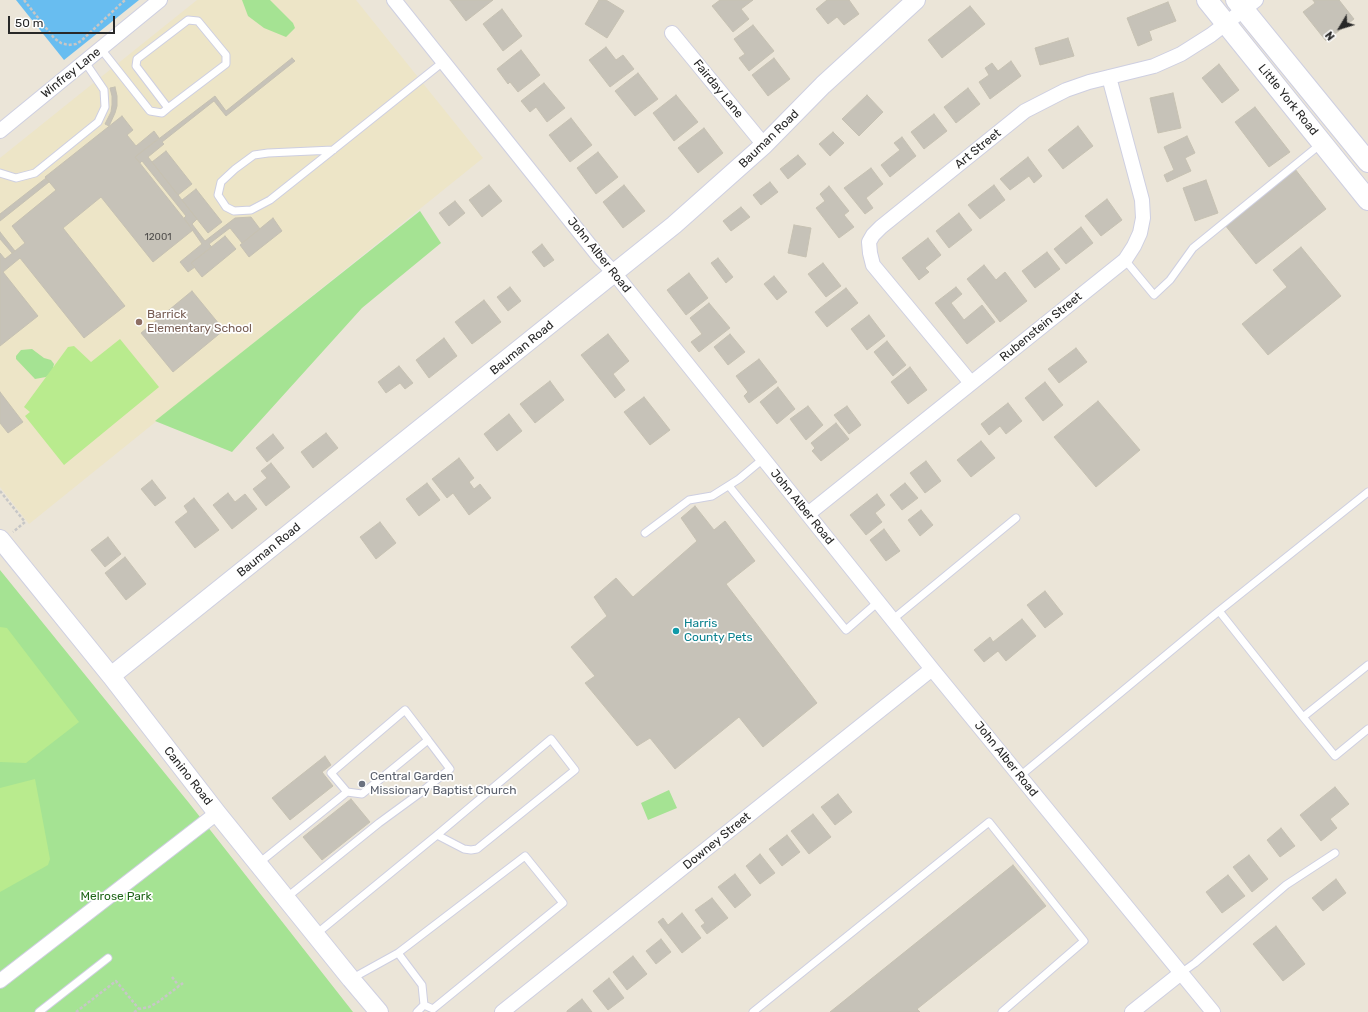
<!DOCTYPE html>
<style>
body{margin:0}
#map{position:relative;width:1368px;height:1012px;overflow:hidden;background:#ebe5d8;font-family:Rubik,sans-serif}
canvas{display:block}
.north{position:absolute;left:1320px;top:8px;width:40px;height:40px;-webkit-text-stroke:3px #fff;paint-order:stroke;rotate:232deg;font-size:11px;font-weight:700;line-height:16px;text-align:center;color:#282828}
.north::after{content:'';display:block;margin:auto;width:14px;height:18px;background:#282828;clip-path:polygon(50% 0,100% 100%,50% 72%,0 100%)}
.scale{position:absolute;left:8px;top:16px;width:107px;height:18px;box-sizing:border-box;border:2px solid #282828;border-top:0;padding-left:5px;font-size:12px;line-height:14px;white-space:nowrap;color:#282828;-webkit-text-stroke:3px #fff;paint-order:stroke}
</style>
<div id="map">
<canvas width="1368" height="1012"></canvas>
<div class="north">N</div>
<div class="scale">50 m</div>
</div>
<script>
const context = document.querySelector('canvas').getContext('2d');
context.lineJoin = 'round';
function paint(path, color) { context.fillStyle = color; context.fill(path, 'evenodd'); }
const poly = rows => new Path2D(rows.map(r => 'M' + r).join(''));
function stroke(path, color, width, dash) { context.strokeStyle = color; context.lineWidth = width; context.lineCap = dash ? 'butt' : 'round'; context.setLineDash(dash || []); context.stroke(path); }
function drawText(font, color, halo, rows, align = 'center') {
  context.font = font + ' Rubik,sans-serif'; context.lineWidth = 3.5; context.setLineDash([]); context.textBaseline = 'middle'; context.strokeStyle = halo; context.fillStyle = color; for (const [text, x, y, turn = 0] of rows) {
    context.save(); context.translate(x, y); context.rotate((+turn || 0) * Math.PI / 180); context.textAlign = isNaN(turn) ? turn : align; if (halo) context.strokeText(text, 0, 0); context.fillText(text, 0, 0); context.restore();
  }
}
const education = poly([
 [197,0,356,0,483,158,29,524,0,487,0,158]
]);
const green = poly([
 [242,0,270,0,293,23,295,28,286,37,264,28,248,16],
 [420,211,441,243,362,308,232,452,155,421],
 [32,349,44,358,51,360,54,364,52,372,46,377,35,379,16,359,16,356,21,350],
 [0,570,189,803,353,1012,0,1012],
 [669,790,677,808,648,820,641,803]
]);
const pitch = poly([
 [120,339,159,387,64,465,25,416,30,412,24,407,68,347,74,346,91,362],
 [0,627,7,628,79,722,26,763,0,762],
 [35,779,50,859,48,865,0,892,0,788]
]);
const water = poly([
 [16,0,139,0,64,60]
]);
const building = poly([
 [450,0,493,0,466,21,450,0],
 [599,0,606,0,624,11,607,38,585,24,599,0],
 [720,0,753,0,741,9,749,19,733,32,712,6,720,0],
 [827,0,849,0,859,14,844,25,837,17,828,24,816,9,827,0],
 [1313,0,1339,0,1354,19,1326,41,1303,12,1315,3,1313,0],
 [1168,2,1176,21,1149,31,1152,40,1138,46,1127,18,1168,2],
 [970,6,985,24,942,58,928,40,970,6],
 [502,9,522,36,503,51,483,24,502,9],
 [753,25,774,51,749,71,739,58,745,54,734,39,753,25],
 [1068,38,1074,56,1040,65,1035,48,1068,38],
 [606,47,616,60,623,55,634,69,610,87,589,60,606,47],
 [521,50,540,75,518,92,510,82,508,84,497,69,521,50],
 [292,58,295,61,226,116,214,101,162,142,164,144,148,157,197,219,192,224,205,241,235,218,251,217,260,229,242,243,230,228,209,244,212,247,191,263,195,267,188,272,180,262,202,244,184,218,186,216,142,161,140,163,135,157,215,96,226,111,292,58],
 [774,58,790,79,768,96,752,75,774,58],
 [1011,61,1021,76,990,99,979,82,989,75,985,68,992,63,998,71,1011,61],
 [1219,64,1239,90,1222,103,1202,78,1219,64],
 [638,73,658,99,635,116,615,91,638,73],
 [544,83,565,108,547,122,536,107,530,112,521,101,544,83],
 [115,87,117,96,117,106,115,113,109,126,105,124,111,112,112,105,112,96,110,88,115,87],
 [968,88,980,104,956,123,944,107,968,88],
 [1173,93,1181,128,1158,133,1150,98,1173,93],
 [676,95,698,122,674,141,653,113,676,95],
 [867,95,883,112,859,136,842,119,867,95],
 [1255,107,1290,152,1269,167,1235,122,1255,107],
 [934,114,947,131,924,149,911,132,934,114],
 [122,116,133,130,127,135,136,146,154,131,159,138,135,157,193,230,153,262,101,197,63,228,125,306,84,338,20,258,3,272,38,316,0,346,0,253,5,259,25,243,12,226,56,190,45,177,122,116],
 [571,118,592,145,570,162,549,135,571,118],
 [1078,126,1093,146,1063,169,1048,150,1078,126],
 [704,128,723,153,698,173,678,148,704,128],
 [833,132,844,143,830,156,819,144,833,132],
 [1187,136,1195,153,1185,158,1191,171,1167,182,1164,175,1174,170,1164,147,1187,136],
 [902,137,916,156,890,177,881,165,900,150,894,143,902,137],
 [166,151,192,184,178,195,152,162,166,151],
 [598,152,618,177,596,194,577,168,598,152],
 [798,155,806,164,788,179,780,169,798,155],
 [1028,157,1042,176,1034,183,1029,176,1010,190,1000,179,1028,157],
 [871,168,883,184,866,198,873,208,865,214,844,188,871,168],
 [1295,169,1326,209,1256,264,1225,225,1295,169],
 [46,178,49,182,0,221,0,214,46,178],
 [1206,180,1218,213,1195,221,1183,188,1206,180],
 [770,182,778,192,761,205,753,195,770,182],
 [489,185,502,201,482,217,469,200,489,185],
 [624,185,645,211,623,228,603,202,624,185],
 [994,185,1005,200,980,219,968,205,994,185],
 [829,186,849,211,844,215,854,227,839,238,816,208,825,201,820,194,829,186],
 [196,189,222,222,208,233,182,200,196,189],
 [1107,199,1122,220,1101,236,1085,216,1107,199],
 [455,201,465,213,449,226,439,213,455,201],
 [741,207,750,217,731,231,723,221,741,207],
 [959,213,972,230,949,248,936,231,959,213],
 [273,218,282,231,249,257,240,245,273,218],
 [794,225,811,228,806,257,788,253,794,225],
 [1081,227,1093,243,1066,264,1054,249,1081,227],
 [0,232,15,251,12,253,0,239,0,232],
 [225,236,236,249,202,277,191,263,225,236],
 [928,238,941,255,925,268,929,272,919,280,902,258,928,238],
 [542,244,554,260,544,267,532,252,542,244],
 [1301,247,1341,296,1268,355,1242,324,1287,287,1273,270,1301,247],
 [1047,252,1060,269,1035,288,1022,271,1047,252],
 [718,258,733,277,726,283,711,263,718,258],
 [823,263,841,286,826,297,808,274,823,263],
 [984,265,996,280,1005,272,1027,301,1000,322,967,279,984,265],
 [689,273,708,298,686,315,667,290,689,273],
 [774,276,787,292,777,300,764,284,774,276],
 [510,287,521,301,508,311,497,297,510,287],
 [956,287,962,294,951,303,964,320,982,305,995,322,967,344,935,303,956,287],
 [846,288,858,303,827,327,815,312,846,288],
 [192,291,224,330,173,372,141,333,192,291],
 [484,300,501,322,472,344,455,322,484,300],
 [709,303,730,328,699,352,691,342,702,334,690,318,709,303],
 [869,315,885,336,867,350,851,329,869,315],
 [608,334,629,361,613,374,625,390,615,398,581,355,608,334],
 [730,334,745,352,728,365,714,347,730,334],
 [444,338,457,356,429,378,416,360,444,338],
 [887,341,906,365,893,376,874,352,887,341],
 [1076,348,1087,362,1059,383,1048,369,1076,348],
 [759,359,777,382,749,403,744,396,748,392,736,376,759,359],
 [399,366,413,383,405,389,400,383,386,393,378,382,399,366],
 [910,367,927,390,908,404,891,382,910,367],
 [550,381,564,400,535,423,520,404,550,381],
 [1045,382,1063,405,1043,421,1025,398,1045,382],
 [778,387,795,409,777,424,760,402,778,387],
 [0,392,23,422,8,433,0,423,0,392],
 [644,397,670,430,650,445,624,412,644,397],
 [1098,401,1140,450,1096,487,1054,437,1098,401],
 [1008,403,1022,421,1006,434,1000,426,989,435,981,424,1008,403],
 [808,406,823,425,806,440,790,419,808,406],
 [847,406,861,425,849,434,834,415,847,406],
 [509,414,522,431,497,451,484,434,509,414],
 [836,423,849,439,821,461,812,451,815,448,811,443,836,423],
 [326,433,338,448,313,468,301,452,326,433],
 [273,434,284,448,267,462,256,448,273,434],
 [981,441,995,458,971,477,957,460,981,441],
 [459,458,474,478,469,482,474,489,480,484,491,498,469,515,453,493,447,498,432,479,459,458],
 [926,461,941,481,925,493,910,473,926,461],
 [271,463,290,487,266,506,253,489,267,478,261,471,271,463],
 [152,480,166,498,155,506,141,489,152,480],
 [427,483,440,500,419,516,406,499,427,483],
 [905,483,918,498,902,510,890,495,905,483],
 [228,493,235,502,245,494,257,509,232,529,213,505,228,493],
 [877,494,885,505,875,513,882,522,866,535,850,515,877,494],
 [194,498,219,530,195,548,175,522,188,512,184,506,194,498],
 [695,506,714,530,725,521,755,561,726,584,817,703,763,747,739,717,675,769,650,738,637,746,585,683,595,676,571,647,607,616,594,597,616,578,633,597,697,541,681,518,695,506],
 [921,510,933,525,920,536,908,520,921,510],
 [380,522,396,543,376,559,360,537,380,522],
 [884,529,900,551,886,561,870,540,884,529],
 [108,537,121,554,105,567,91,550,108,537],
 [125,557,146,584,126,600,105,573,125,557],
 [1045,591,1063,614,1045,628,1027,605,1045,591],
 [1022,619,1036,636,1006,661,998,651,984,662,974,650,990,637,993,642,1022,619],
 [325,756,331,765,322,772,333,786,290,820,272,798,325,756],
 [1335,787,1349,804,1330,819,1337,828,1321,841,1300,815,1335,787],
 [838,794,852,812,835,825,821,807,838,794],
 [351,799,370,822,322,860,303,837,351,799],
 [813,814,831,837,809,854,791,831,813,814],
 [1281,828,1295,846,1280,857,1267,840,1281,828],
 [787,835,800,852,782,866,769,849,787,835],
 [760,854,775,873,760,884,746,866,760,854],
 [1249,855,1268,879,1252,892,1233,867,1249,855],
 [1013,865,1046,906,917,1009,920,1012,830,1012,1013,865],
 [735,874,751,895,735,908,718,887,735,874],
 [1228,875,1245,896,1222,913,1206,892,1228,875],
 [1336,879,1346,893,1323,911,1312,898,1336,879],
 [712,898,728,918,707,934,701,926,705,923,695,910,712,898],
 [682,913,701,938,682,953,658,922,663,918,668,925,682,913],
 [1276,926,1305,964,1283,981,1253,944,1276,926],
 [661,939,671,952,656,964,646,951,661,939],
 [633,956,647,974,627,990,613,972,633,956],
 [609,978,624,998,608,1010,593,991,609,978],
 [582,999,592,1012,567,1012,567,1011,582,999]
]);
const path = poly([
 [24,0,54,38,61,43,68,45,76,44,81,41,125,0],
 [0,491,25,522,13,532],
 [172,977,179,986],
 [76,1012,116,981,139,1009],
 [134,1012,139,1009,149,1007,158,1002,183,983]
]);
const service = poly([
 [101,49,150,111,162,113,168,108,226,64,226,55,198,21,188,20,137,59,136,66,168,108],
 [333,150,268,153,254,155,235,169,221,182,218,195,226,207,234,211,251,210,270,200,333,150,443,62],
 [0,173,16,178,35,173,98,122,105,107,104,90,85,62],
 [1125,260,1154,295,1170,280,1193,248,1322,143],
 [729,486,846,630,878,602],
 [1368,492,1219,611,1303,717,1368,665],
 [645,533,689,500,712,496,739,479,763,459],
 [892,620,1016,518],
 [1303,717,1335,756,1368,729],
 [1020,776,1219,611],
 [347,792,331,773,405,710,428,740],
 [259,863,347,792,362,794,428,740,450,769,420,793,379,823,286,898],
 [315,935,437,835,551,739,575,770,477,849,471,850,464,849,437,835],
 [1181,973,1195,963,1286,885,1335,853],
 [351,979,398,953,525,856,563,903,433,1009,424,1005,422,985,398,953],
 [39,1012,108,958],
 [417,1012,424,1005],
 [753,1012,989,822,1084,941,1002,1012]
]);
const minor = poly([
 [394,0,600,258,615,274,932,669,1213,1012],
 [672,33,764,145],
 [0,131,160,0],
 [971,383,873,265,870,253,869,242,873,235,881,227,1025,111,1066,90,1089,82,1154,66,1181,54,1211,35,1256,0],
 [808,514,1125,260,1134,246,1140,233,1143,218,1142,200,1109,77],
 [0,981,217,813],
 [502,1012,932,669],
 [1132,1012,1181,973]
]);
const tertiary = poly([
 [0,539,111,676,217,813,351,979,379,1012],
 [111,676,674,225,764,145,823,85,916,0]
]);
const secondary = poly([
 [1207,0,1368,200],
 [1236,0,1368,162]
]);
const markers = [
 [139,322,4,"#8d6e63"],
 [676,631,4,"#0f9aa8"],
 [362,784,4,"#6b7280"]
];
const numberNames = [
 ["12001",158,237]
];
const streetNames = [
 ["Winfrey Lane",71,73,-39],
 ["Fairday Lane",718,89,51],
 ["Little York Road",1288,100,51],
 ["Bauman Road",769,139,-44],
 ["Art Street",978,149,-39],
 ["John Alber Road",599,255,51],
 ["Rubenstein Street",1041,327,-39],
 ["Bauman Road",522,348,-39],
 ["John Alber Road",802,507,51],
 ["Bauman Road",269,550,-39],
 ["John Alber Road",1006,759,51],
 ["Canino Road",188,776,52],
 ["Downey Street",717,841,-39]
];
const educationNames = [
 ["Barrick",147,315],
 ["Elementary School",147,329]
];
const cultureNames = [
 ["Harris",684,624],
 ["County Pets",684,638]
];
const worshipNames = [
 ["Central Garden",370,777],
 ["Missionary Baptist Church",370,791]
];
const parkNames = [
 ["Melrose Park",116,897]
];
paint(education, '#ede5c7');
paint(green, '#a5e393');
paint(pitch, '#b9eb8e');
paint(water, '#68bdf0');
paint(building, '#c6c2b8');
stroke(building, '#c6c1b2', 1);
stroke(service, '#cecfe1', 9);
stroke(minor, '#cecfe1', 16);
stroke(tertiary, '#cecfe1', 20);
stroke(secondary, '#cecfe1', 22);
stroke(path, '#c7c7c7', 2.5, [3, 2]);
stroke(service, '#fff', 7);
stroke(minor, '#fff', 14);
stroke(tertiary, '#fff', 18);
stroke(secondary, '#fff', 20);
for (const [x, y, r, color] of markers) { const dot = new Path2D(); dot.arc(x, y, r, 0, 2 * Math.PI); context.fillStyle = color; context.fill(dot); stroke(dot, '#fff', 1.5); }
drawText('10px', '#504e4c', null, numberNames);
drawText('12px', '#282828', '#fff', streetNames);
drawText('12px', '#785e54', '#fff', educationNames, 'left');
drawText('12px', '#0d838f', '#fff', cultureNames, 'left');
drawText('12px', '#5b616d', '#fff', worshipNames, 'left');
drawText('12px', '#1f6518', '#fff', parkNames);
</script>
